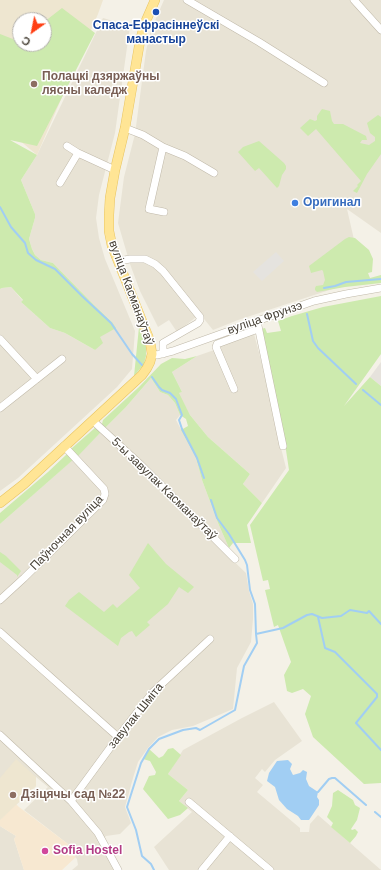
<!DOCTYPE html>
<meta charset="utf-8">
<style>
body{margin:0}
#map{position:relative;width:381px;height:870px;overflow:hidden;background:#f4f1e7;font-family:Helvetica,sans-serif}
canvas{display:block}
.north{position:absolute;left:12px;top:12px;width:40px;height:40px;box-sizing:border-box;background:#fff;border:1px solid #b5b3af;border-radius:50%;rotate:213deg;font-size:11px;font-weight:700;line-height:16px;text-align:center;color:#474136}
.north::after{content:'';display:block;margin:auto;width:14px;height:18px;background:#ff3f13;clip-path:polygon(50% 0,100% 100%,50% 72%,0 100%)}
</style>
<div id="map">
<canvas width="381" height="870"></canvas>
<div class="north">С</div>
</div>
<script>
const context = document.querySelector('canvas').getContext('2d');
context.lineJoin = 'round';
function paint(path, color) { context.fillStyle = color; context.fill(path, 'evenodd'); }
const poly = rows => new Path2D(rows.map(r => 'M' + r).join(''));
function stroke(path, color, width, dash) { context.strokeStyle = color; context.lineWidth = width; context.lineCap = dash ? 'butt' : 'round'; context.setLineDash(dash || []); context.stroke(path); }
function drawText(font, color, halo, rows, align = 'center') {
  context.font = font + ' Helvetica,sans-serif'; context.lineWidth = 3; context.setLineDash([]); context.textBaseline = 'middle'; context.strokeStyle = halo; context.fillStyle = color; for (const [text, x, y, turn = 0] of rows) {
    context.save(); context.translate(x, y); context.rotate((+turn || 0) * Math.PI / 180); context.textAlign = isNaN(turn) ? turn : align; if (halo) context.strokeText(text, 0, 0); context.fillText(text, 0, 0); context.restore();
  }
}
const residential = poly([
 [164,0,381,0,381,233,347,209,363,279,238,320,213,330,200,314,177,332,169,320,158,327,140,291,130,264,118,223,124,177,135,134,146,51,151,30],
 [103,18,130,26,115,133,99,195,96,218,99,238,105,259,135,331,132,369,117,387,18,478,0,491,0,289,2,288,11,287,23,301,21,302,50,328,65,333,95,350,99,337,112,322,94,305,53,263,41,260,35,255,32,249,29,239,35,218,35,214,21,180,37,155],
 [254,334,268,386,277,432,286,468,262,503,243,484,250,474,208,437,190,415,178,393,182,392,172,372,197,356,220,348,219,346],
 [151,378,160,392,168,395,175,403,180,415,176,420,196,458,202,480,218,523,229,548,225,553,246,573,249,591,253,604,253,619,251,642,237,668,233,709,193,726,172,730,158,737,148,748,138,762,133,778,125,807,131,823,120,834,106,836,99,842,114,870,72,870,78,865,77,859,66,847,68,844,24,810,48,787,36,777,36,786,0,820,0,524,77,456,126,407],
 [274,702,302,741,275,760,265,772,262,769,255,778,263,785,257,792,300,828,300,832,309,832,310,824,318,815,381,870,169,870,154,847,192,812,179,801,188,790,168,774,183,750,242,718],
 [0,826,16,836,14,839,24,870,0,870]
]);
const commercial = poly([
 [16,804,19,807,68,844,66,847,76,857,62,870,24,870,14,839,16,836,0,826,0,820]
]);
const industrial = poly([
 [381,362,381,386,370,377]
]);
const education = poly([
 [0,0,103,0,98,14,37,155,0,124],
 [20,20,44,20,44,44,20,44],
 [16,759,36,777,36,786,0,820,0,778]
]);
const green = poly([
 [62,8,95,33,37,146,10,140,37,155,21,180,35,214,35,218,29,239,32,249,35,255,41,260,53,263,94,305,112,322,116,328,100,337,103,343,95,350,65,333,50,328,21,302,23,300,11,287,2,288,0,289,0,34,18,41,20,41,20,44,44,44,44,22],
 [322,109,330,111,332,121,334,124,343,124,366,136,367,140,362,140,360,143,369,145,375,141,375,137,370,133,367,123,378,115,381,117,381,154,367,174,357,193,353,191,358,186,357,185,361,181,316,129,308,136,300,128,310,119,315,121,317,120,317,116],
 [259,141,284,163,286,166,286,169,282,175,279,186,277,188,259,168,255,171,238,152,243,147],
 [349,237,355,238,369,250,373,259,372,272,368,273,370,278,381,275,381,283,345,287,317,292,315,290,315,288,316,286,323,285,325,280,323,271,322,270,311,273,309,266,345,239],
 [381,296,381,354,344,406,370,377,381,386,381,783,364,784,313,737,305,714,311,696,303,689,292,693,287,691,284,675,291,662,278,625,274,627,265,590,270,589,268,580,263,581,250,525,289,470,284,437,261,329,265,328,267,333,281,331,278,321,292,316,323,307],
 [139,327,146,347,146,356,144,364,134,376],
 [197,356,172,372,182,392,179,393,190,415,208,437,250,474,243,484,262,503,247,525,251,543,233,543,229,548,218,523,202,480,196,458,181,430,188,426,186,419,180,415,175,403,168,395,160,392,151,378,126,407,105,428,102,424,103,420,139,387,161,364,172,358,185,359],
 [96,427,102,431,77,457,71,450,72,448],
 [67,454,74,459,0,524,0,513,48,472],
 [148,543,166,564,194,587,188,593,179,587,168,604,147,622,150,625,136,637,132,631,129,632,121,638,118,646,65,606,69,600,79,592,104,612,113,604,117,608,140,588,129,575],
 [0,552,6,556,21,571,17,577,17,575,0,562],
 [173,748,181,755,168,774,188,790,179,801,188,808,180,815,168,819,143,789,149,776,155,775,156,772,150,761,143,759,149,749,159,758,163,756,168,749],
 [338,790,353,800,355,805,360,808,357,820,351,829,352,830,355,829,358,832,356,836,350,843,331,827,333,823,327,817,332,806,333,793]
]);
const parking = poly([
 [276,252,284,261,262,281,253,272]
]);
const water = poly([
 [288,760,292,764,290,769,293,775,300,773,303,770,307,772,306,779,309,786,318,792,317,797,319,800,319,805,309,820,301,820,298,816,287,809,279,800,275,787,267,781,269,773,277,761]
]);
const stream = poly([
 [0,207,11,227,25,243,28,253,36,260,55,269,82,296,111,323,132,354,142,365],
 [324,288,335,286,346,282,381,279],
 [307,314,313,341,318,348,356,384],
 [152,377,159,387,162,390,170,393,176,399,182,415,179,420,182,429,197,458,204,478],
 [363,390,381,405],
 [318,617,325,648,335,652,377,694,377,697,356,723,381,750],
 [256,634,283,628,307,615,312,614,322,618,341,616,350,610,367,613,369,611,381,624],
 [318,792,329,779,332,778,335,778,366,805],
 [375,812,381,817],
 [154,870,151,864,142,856,136,830,127,807,141,763,149,749,159,739,183,730,196,728,200,730,235,710,244,666,257,643,256,634,255,604,250,590,247,565,245,560,229,534,217,518,211,500]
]);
const minor = poly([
 [187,0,259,42,324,83],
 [354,0,381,30],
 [125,128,143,135,163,147,185,156,214,173],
 [67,146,78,153,115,170],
 [163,147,149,209,164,212],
 [60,183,78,153],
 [119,261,130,259,145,259,155,264,163,271,200,317,200,320,198,323,163,343,163,354],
 [257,321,283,446],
 [0,339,37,379],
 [152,354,157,355,173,351,257,321,314,301,346,294,381,288],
 [234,389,216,347,217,344,258,329],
 [0,408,62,359],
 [93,421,141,465,235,559],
 [0,600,24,578,103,500,105,494,104,489,64,446],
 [0,632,118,737],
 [0,735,71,801,98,833,118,870],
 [71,801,118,737,153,692,210,639],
 [189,802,270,870],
 [202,870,230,836]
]);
const major = poly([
 [0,503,24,484,142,375,147,368,150,362,152,354,150,341,112,246,109,231,109,215,110,198,115,170,125,128,140,41,145,23,155,0]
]);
const markers = [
 [156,12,4,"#1a4fb4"],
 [34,84,4,"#8d6e63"],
 [295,203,4,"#3f7fe0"],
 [13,795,4,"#8d6e63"],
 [45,851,4,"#d1479c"]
];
const transitNames = [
 ["Спаса-Ефрасіннеўскі",156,26],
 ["манастыр",156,40]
];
const educationNames = [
 ["Полацкі дзяржаўны",42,77],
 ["лясны каледж",42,91],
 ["Дзіцячы сад №22",21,795]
];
const shopNames = [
 ["Оригинал",303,203]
];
const streetNames = [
 ["вуліца Касманаўтаў",131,293,70],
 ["вуліца Фрунзэ",265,318,-19],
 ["5-ы завулак Касманаўтаў",164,489,44],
 ["Паўночная вуліца",67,533,-46],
 ["завулак Шміта",136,716,-51]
];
const hotelNames = [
 ["Sofia Hostel",53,851]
];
paint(residential, '#e8e3d5');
paint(commercial, '#f7e8d1');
paint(industrial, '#e6e2dc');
paint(education, '#eee6d0');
paint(green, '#cdeaae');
paint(parking, '#e5e3df');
paint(water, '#a1cef3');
stroke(stream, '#a1cef3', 2);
stroke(minor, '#c0b9a9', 8);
stroke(major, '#e8c461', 10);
stroke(minor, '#fff', 7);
stroke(major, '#ffe595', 9);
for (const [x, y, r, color] of markers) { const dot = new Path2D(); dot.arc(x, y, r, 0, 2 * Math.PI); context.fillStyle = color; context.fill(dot); stroke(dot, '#fff', 1.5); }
drawText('bold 12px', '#164399', '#fff', transitNames);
drawText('bold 12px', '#785e54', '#fff', educationNames, 'left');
drawText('bold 12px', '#366cbe', '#fff', shopNames, 'left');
drawText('12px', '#474136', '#fff', streetNames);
drawText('bold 12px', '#b23c85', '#fff', hotelNames, 'left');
</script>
